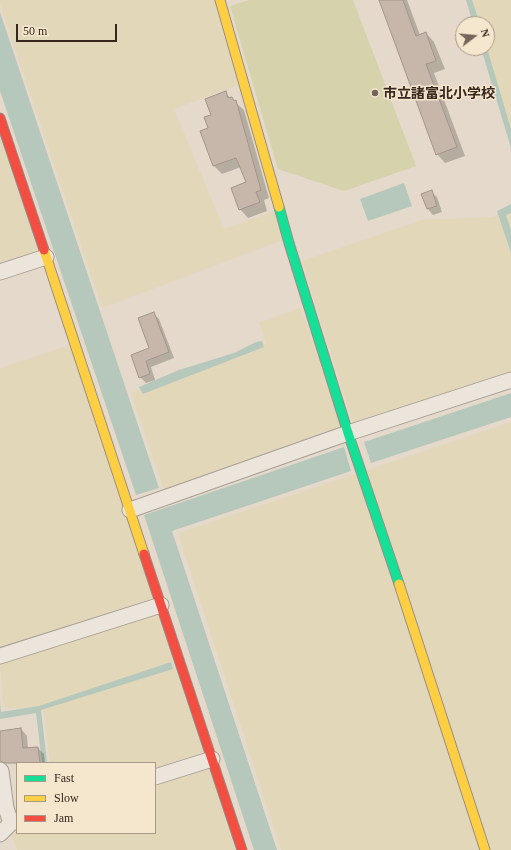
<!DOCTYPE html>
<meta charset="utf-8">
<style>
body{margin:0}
#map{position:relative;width:511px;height:850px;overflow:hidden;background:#e4d9ca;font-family:Georgia,serif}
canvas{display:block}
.legend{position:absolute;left:16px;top:762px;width:140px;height:72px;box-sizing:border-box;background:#f5e6ce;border:1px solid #a99987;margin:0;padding:5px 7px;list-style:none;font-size:12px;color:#36261c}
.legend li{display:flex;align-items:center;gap:8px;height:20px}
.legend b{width:20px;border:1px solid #a99987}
.north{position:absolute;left:455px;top:16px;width:40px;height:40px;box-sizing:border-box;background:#f5e6ce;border:1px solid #a99987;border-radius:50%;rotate:74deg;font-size:11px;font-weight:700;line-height:16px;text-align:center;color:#36261c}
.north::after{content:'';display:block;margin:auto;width:14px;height:18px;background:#736559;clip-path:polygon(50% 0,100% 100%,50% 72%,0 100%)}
.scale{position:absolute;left:16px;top:24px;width:101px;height:18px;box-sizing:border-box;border:2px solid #36261c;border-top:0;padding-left:5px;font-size:12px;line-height:14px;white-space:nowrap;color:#36261c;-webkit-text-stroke:3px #f5e6ce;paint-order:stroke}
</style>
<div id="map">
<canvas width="511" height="850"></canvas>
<ul class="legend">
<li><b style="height:5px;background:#16e098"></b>Fast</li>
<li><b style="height:5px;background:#ffcf43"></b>Slow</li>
<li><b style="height:5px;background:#f24e42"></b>Jam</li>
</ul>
<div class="north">N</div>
<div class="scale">50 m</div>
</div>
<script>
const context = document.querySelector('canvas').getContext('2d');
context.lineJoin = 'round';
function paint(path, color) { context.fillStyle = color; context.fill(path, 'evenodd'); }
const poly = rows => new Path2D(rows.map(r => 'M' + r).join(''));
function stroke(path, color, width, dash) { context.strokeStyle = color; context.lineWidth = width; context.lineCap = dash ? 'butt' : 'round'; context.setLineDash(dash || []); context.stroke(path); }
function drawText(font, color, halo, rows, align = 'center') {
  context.font = font + ' Georgia,"Noto Sans JP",serif'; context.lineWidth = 3; context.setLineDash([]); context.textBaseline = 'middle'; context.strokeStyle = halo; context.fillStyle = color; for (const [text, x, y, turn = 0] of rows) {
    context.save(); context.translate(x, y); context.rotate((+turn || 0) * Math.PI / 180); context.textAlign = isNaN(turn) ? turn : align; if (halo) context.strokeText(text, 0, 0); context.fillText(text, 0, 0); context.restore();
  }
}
const farmland = poly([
 [0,0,214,0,238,85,174,109,224,229,275,211,283,240,102,308,0,4],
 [469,0,511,0,511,139,483,48,487,48,487,24,476,24],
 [0,136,39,254,0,267],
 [511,209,511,375,354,427,302,261,422,220,492,217],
 [301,308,343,431,164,490,131,393,266,343,259,322],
 [70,345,154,601,0,651,0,368],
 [511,422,511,850,281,850,178,533],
 [157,612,204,755,155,771,155,763,50,763,44,712,3,707,0,660],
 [208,765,235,850,17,850,11,834,15,828,17,827,17,833,155,833,155,782]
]);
const green = poly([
 [249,0,353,0,416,166,344,191,278,169,230,6]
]);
const water = poly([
 [466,0,472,0,480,24,473,24],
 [0,12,159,488,136,495,0,91],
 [481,48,487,48,511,129,511,148],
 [404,183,412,206,368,221,360,199],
 [511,204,511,213,506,215,511,230,511,253,497,211],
 [262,341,264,347,143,394,139,387,179,370,234,353,256,342],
 [511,393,511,417,371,463,364,442],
 [344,447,351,471,172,531,277,850,254,850,144,515],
 [171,662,173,669,41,710,47,763,42,763,36,713,0,719,0,702,1,712,39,706]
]);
const shadow = poly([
 [380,0,407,0,420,35,426,33,434,42,445,69,434,73,465,156,445,163,437,154],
 [225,93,244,110,269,198,264,200,267,211,248,218,240,209,247,183,241,167,222,174,214,166,201,132,209,128,213,115],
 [431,192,437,197,442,212,433,215,428,209,423,195],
 [154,314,159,319,174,358,151,367,155,380,146,383,140,377,132,356,151,349],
 [21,729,27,736,28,749,38,748,44,754,45,763,19,763,0,760,1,769,0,771,0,732]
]);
const building = poly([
 [379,0,403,0,416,36,426,32,436,61,426,64,457,147,436,155,379,0],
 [226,91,228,98,232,97,234,101,236,100,261,190,256,192,260,202,239,210,231,188,246,182,236,158,213,166,200,131,208,128,204,117,211,115,205,99,226,91],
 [432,190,437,206,427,209,421,194,432,190],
 [154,312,169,352,146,361,150,374,139,378,131,355,149,348,138,318,154,312],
 [21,728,23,748,38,747,40,763,5,763,0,761,0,731,21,728]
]);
const street = poly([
 [0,272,46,257],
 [130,510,348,433,511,380],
 [0,656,161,605],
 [0,770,1,771,6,808,11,823],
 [155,777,212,759],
 [0,834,11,823,17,821]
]);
const fast = poly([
 [279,207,289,243,348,433,399,584]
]);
const slow = poly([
 [220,0,279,207],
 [44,250,144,554],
 [399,584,485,850]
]);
const jam = poly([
 [0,118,44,250],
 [144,554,242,850]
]);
const markers = [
 [375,93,4,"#736559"]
];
const poiNames = [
 ["市立諸富北小学校",383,93]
];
paint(farmland, '#e3d7ba');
paint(green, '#d6d2ac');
paint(water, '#b6c8bb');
paint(shadow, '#0003');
paint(building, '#c7b7ab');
stroke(building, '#a3948a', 1);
stroke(street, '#a89e93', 17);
stroke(fast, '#988e84', 11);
stroke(slow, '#988e84', 11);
stroke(jam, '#988e84', 11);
stroke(street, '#ebe5dc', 15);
stroke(fast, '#16e098', 9);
stroke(slow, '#ffcf43', 9);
stroke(jam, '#f24e42', 9);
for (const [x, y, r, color] of markers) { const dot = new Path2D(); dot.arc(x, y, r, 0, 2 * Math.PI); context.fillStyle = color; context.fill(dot); stroke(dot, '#f5e6ce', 1.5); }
drawText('bold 14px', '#36261c', '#f5e6ce', poiNames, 'left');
</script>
